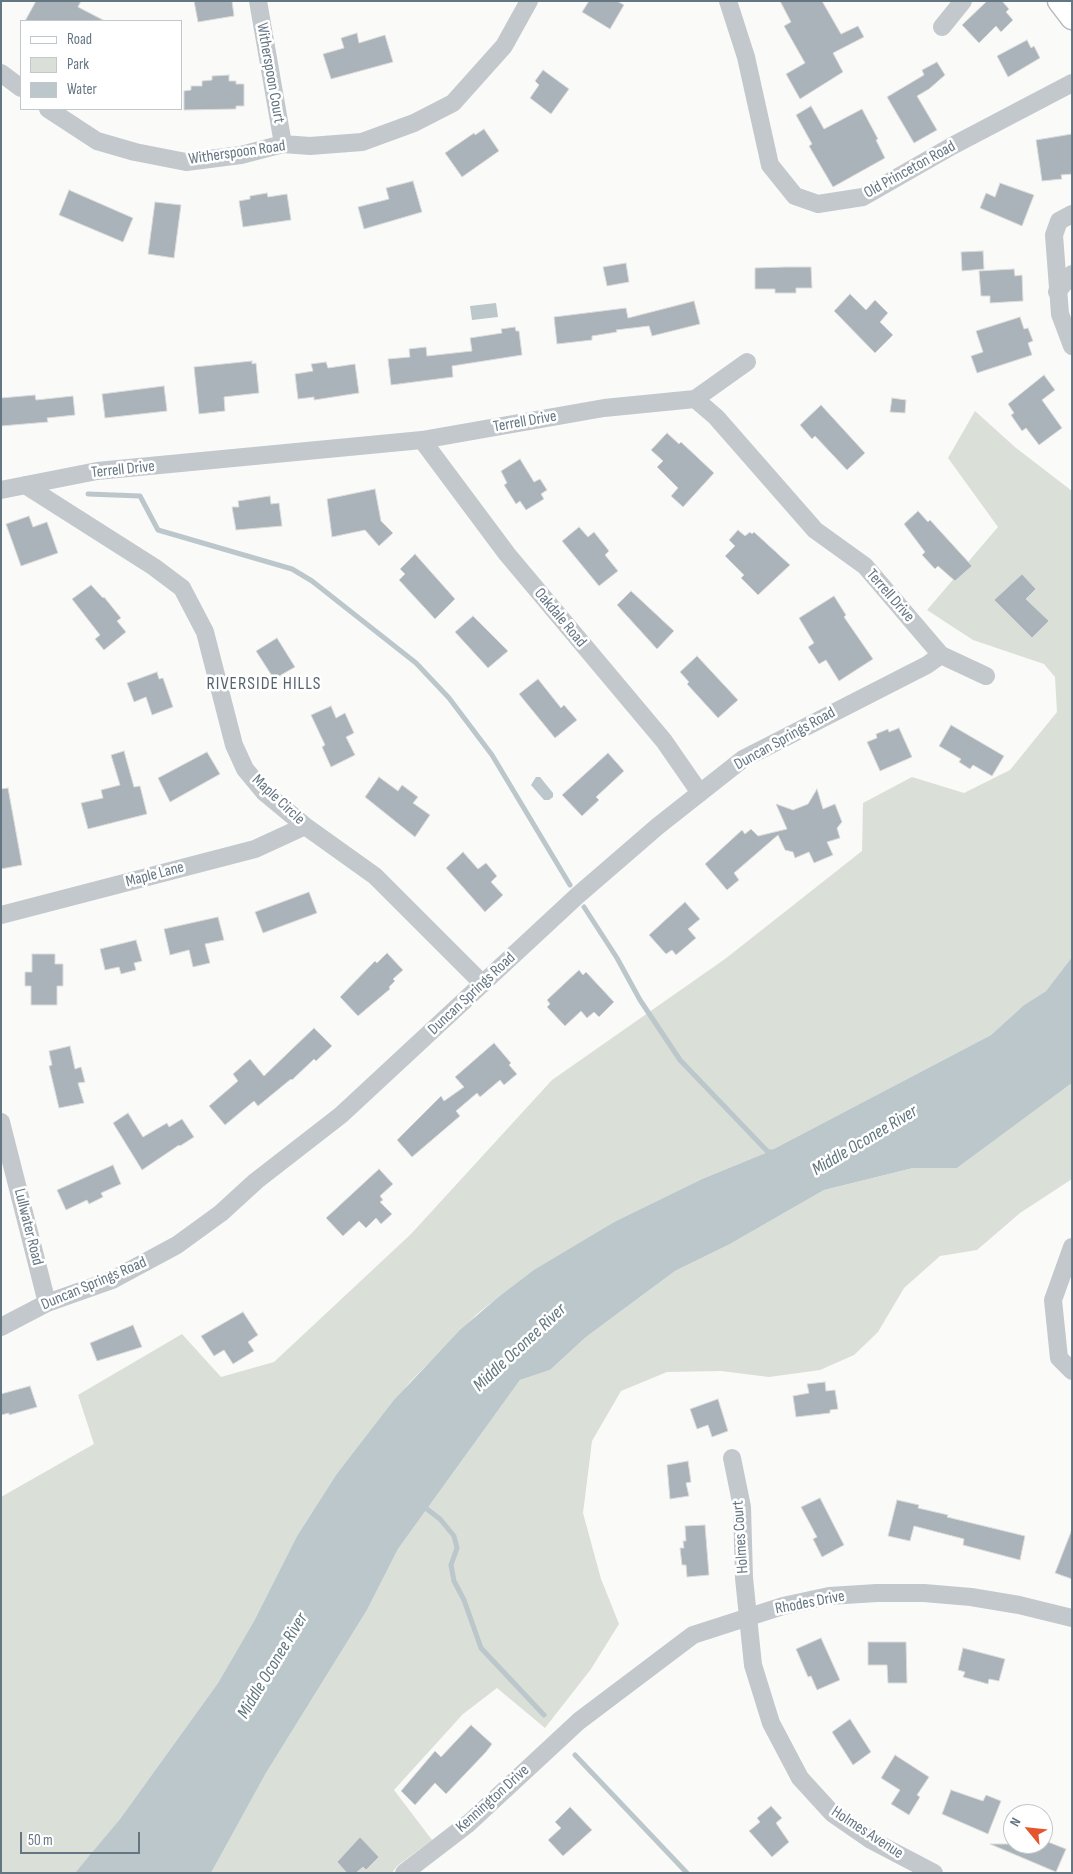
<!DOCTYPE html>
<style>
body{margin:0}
#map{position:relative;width:1073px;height:1874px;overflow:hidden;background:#fafaf8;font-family:"Sofia Sans Condensed",sans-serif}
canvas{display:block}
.frame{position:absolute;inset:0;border:2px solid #657683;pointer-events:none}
.legend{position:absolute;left:20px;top:20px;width:162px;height:90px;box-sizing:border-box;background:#fff;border:1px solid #c1c8cd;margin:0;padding:6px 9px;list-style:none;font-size:15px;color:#657683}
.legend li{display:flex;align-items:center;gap:10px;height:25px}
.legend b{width:25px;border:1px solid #c1c8cd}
.north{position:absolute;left:1003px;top:1804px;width:50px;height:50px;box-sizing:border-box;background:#fff;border:1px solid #c1c8cd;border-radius:50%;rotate:298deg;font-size:14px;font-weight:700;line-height:20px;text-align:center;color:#657683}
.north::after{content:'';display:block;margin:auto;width:18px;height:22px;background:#e4572e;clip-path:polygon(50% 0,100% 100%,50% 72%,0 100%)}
.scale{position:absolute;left:20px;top:1832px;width:120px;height:22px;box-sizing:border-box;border:2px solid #657683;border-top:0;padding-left:6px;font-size:15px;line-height:18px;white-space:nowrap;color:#657683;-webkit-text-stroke:4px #fff;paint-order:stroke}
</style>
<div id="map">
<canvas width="1073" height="1874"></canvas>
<div class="frame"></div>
<ul class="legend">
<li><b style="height:6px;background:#fff"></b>Road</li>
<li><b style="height:14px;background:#dadfd7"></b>Park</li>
<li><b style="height:14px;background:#bbc7cb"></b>Water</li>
</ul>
<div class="north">N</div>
<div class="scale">50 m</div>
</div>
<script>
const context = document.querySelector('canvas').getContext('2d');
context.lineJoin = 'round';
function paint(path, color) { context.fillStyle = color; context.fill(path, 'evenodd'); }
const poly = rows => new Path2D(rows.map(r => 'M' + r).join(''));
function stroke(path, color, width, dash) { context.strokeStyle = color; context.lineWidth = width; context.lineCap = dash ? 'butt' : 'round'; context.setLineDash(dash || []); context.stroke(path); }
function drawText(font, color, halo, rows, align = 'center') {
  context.font = font + ' "Sofia Sans Condensed",sans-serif'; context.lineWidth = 5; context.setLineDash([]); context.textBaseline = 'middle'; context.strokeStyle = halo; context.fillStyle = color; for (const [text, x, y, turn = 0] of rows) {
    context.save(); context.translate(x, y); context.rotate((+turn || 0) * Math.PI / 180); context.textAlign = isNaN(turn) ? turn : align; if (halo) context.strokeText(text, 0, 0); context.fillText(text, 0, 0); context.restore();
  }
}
const green = poly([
 [975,411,1016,448,1072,491,1072,957,1046,991,1024,1005,991,1035,768,1152,702,1179,616,1221,496,1299,477,1314,410,1382,336,1475,297,1536,254,1621,218,1683,120,1819,90,1856,75,1873,1,1873,1,1497,94,1444,78,1395,182,1334,221,1377,274,1362,411,1234,552,1080,725,959,862,851,863,803,912,777,964,793,1010,770,1057,712,1055,677,1044,664,973,640,927,610,998,527,948,458],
 [1072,1083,1072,1179,1020,1213,977,1250,940,1256,904,1288,878,1332,854,1355,820,1370,769,1377,721,1371,667,1372,621,1391,592,1441,583,1513,601,1579,619,1624,591,1669,545,1728,497,1688,463,1714,394,1790,432,1840,397,1866,392,1873,211,1873,266,1773,367,1610,398,1549,520,1380,550,1370,586,1337,675,1271,730,1244,824,1190,913,1168,957,1168]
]);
const water = poly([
 [496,303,498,317,472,320,470,306],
 [536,777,540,777,553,793,553,797,549,800,544,800,531,785],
 [1072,957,1072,1083,957,1168,913,1168,824,1190,730,1244,675,1271,586,1337,550,1370,520,1380,398,1549,367,1610,266,1773,211,1873,75,1873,120,1819,218,1683,254,1621,297,1536,336,1475,394,1400,460,1330,496,1299,534,1270,616,1221,702,1179,768,1152,991,1035,1024,1005,1046,991]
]);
const stream = poly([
 [88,494,140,496,158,530,292,569,312,581,416,663,449,698,492,755,570,885],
 [584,907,617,958,640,1000,680,1060,768,1152,773,1152],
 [423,1506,440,1519,454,1536,457,1548,451,1565,454,1581,464,1600,481,1648,544,1715],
 [575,1755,687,1873]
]);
const building = poly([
 [36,1,81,1,78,7,105,21,25,21,36,1],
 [194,1,232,1,234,16,198,22,194,1],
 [589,1,617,1,624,5,610,29,582,12,589,1],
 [780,1,822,1,841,34,858,26,864,37,833,53,843,72,800,99,786,74,805,63,784,26,791,22,780,1],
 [987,1,1002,1,1009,9,1006,12,1013,20,1001,32,996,26,979,43,962,25,987,1],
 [357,33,359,43,385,35,393,62,331,79,323,54,344,48,341,38,357,33],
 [1027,40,1031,48,1034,46,1040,58,1008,77,997,56,1027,40],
 [937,62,945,75,929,89,917,96,937,130,914,143,887,97,924,75,922,70,937,62],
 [543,70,569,89,551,114,530,98,539,85,535,81,543,70],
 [229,75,229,81,236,81,236,84,244,84,244,106,236,106,236,109,184,110,184,91,191,90,191,86,202,86,202,81,212,80,212,76,229,75],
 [811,106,824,129,862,109,878,139,876,140,885,158,833,187,809,146,812,144,796,115,811,106],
 [484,129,499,151,462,177,445,153,474,133,475,135,484,129],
 [1072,134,1072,174,1061,175,1062,179,1042,181,1036,140,1072,134],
 [413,181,422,212,364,229,358,207,389,199,386,188,413,181],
 [1000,183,1034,195,1022,226,980,208,986,193,995,197,1000,183],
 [69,190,133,218,123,242,59,215,69,190],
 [267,193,268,197,287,194,291,220,243,227,239,201,250,199,250,196,267,193],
 [155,202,181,205,174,258,148,254,155,202],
 [983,251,984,269,962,271,961,252,983,251],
 [626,263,629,282,607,286,603,267,626,263],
 [785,267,811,267,812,288,796,288,796,293,775,293,775,289,755,289,755,268,785,267],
 [1014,269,1015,276,1022,275,1023,301,990,303,990,296,981,296,979,271,1014,269],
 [850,294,866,310,875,300,888,313,880,322,893,335,875,353,834,311,850,294],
 [694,301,700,324,652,336,649,326,616,330,617,332,592,336,592,340,557,344,554,317,626,308,628,318,694,301],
 [1020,317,1024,329,1028,328,1033,341,1028,343,1032,355,977,373,971,356,983,352,976,331,1020,317],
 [515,327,516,331,519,331,522,355,452,366,453,377,391,385,388,359,410,357,409,349,426,347,427,356,472,351,470,338,502,333,501,329,515,327],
 [252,361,252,364,256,363,259,393,224,397,225,411,199,414,194,367,252,361],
 [326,362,328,368,355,364,359,393,314,400,314,397,298,399,295,374,313,371,311,364,326,362],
 [1044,375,1055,390,1042,400,1062,428,1039,445,1026,428,1022,431,1011,415,1014,413,1008,404,1044,375],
 [164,386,167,411,105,418,102,394,164,386],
 [35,395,36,400,73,396,75,415,47,418,48,422,1,426,1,398,35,395],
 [892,398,906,400,905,413,890,412,892,398],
 [821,405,865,453,847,470,815,436,812,439,800,425,821,405],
 [667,433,679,444,681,442,714,473,683,507,671,496,678,488,657,467,663,461,651,450,667,433],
 [520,459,534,482,540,479,547,490,541,494,544,499,526,510,520,501,516,504,504,485,507,483,501,471,520,459],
 [375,489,381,521,393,533,379,546,365,530,332,537,327,499,375,489],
 [270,496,271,504,279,503,282,526,236,530,232,507,239,507,238,501,270,496],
 [918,511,928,522,930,520,972,566,955,581,938,566,935,569,922,555,925,552,904,524,918,511],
 [29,516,33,527,47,522,58,553,21,566,6,524,29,516],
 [579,527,588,537,594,532,609,551,605,555,618,571,599,586,562,541,579,527],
 [738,530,745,536,750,532,752,534,754,532,790,565,758,595,741,578,744,575,725,556,735,546,729,540,738,530],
 [415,554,455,599,435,619,399,580,405,574,400,569,415,554],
 [1022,574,1036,589,1026,599,1049,621,1032,638,994,600,1022,574],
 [91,585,103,598,104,597,121,618,117,621,126,632,104,650,95,639,100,635,72,599,91,585],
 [631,591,674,631,657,649,617,605,631,591],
 [834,596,846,615,844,617,873,659,839,681,826,660,819,664,808,647,814,643,799,618,834,596],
 [473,616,508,651,488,668,455,632,473,616],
 [277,638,295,667,274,679,256,651,277,638],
 [697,656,738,700,718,718,687,684,689,682,680,672,697,656],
 [157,672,159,679,163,678,173,707,152,715,146,697,134,702,127,683,157,672],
 [538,679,561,708,564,705,577,720,555,738,519,694,538,679],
 [331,706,336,718,345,713,349,722,354,733,346,737,355,755,331,767,322,747,325,745,311,715,331,706],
 [951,725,1004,756,992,776,973,765,970,769,959,762,961,759,939,746,951,725],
 [899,728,912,757,880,771,867,742,877,738,876,734,888,729,889,732,899,728],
 [124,751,134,787,140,786,147,814,88,829,81,803,103,798,101,790,120,785,111,755,124,751],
 [207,752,220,774,170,802,158,778,207,752],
 [608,753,624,771,596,797,599,800,582,816,562,795,608,753],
 [379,777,398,791,402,785,418,797,413,803,430,815,415,837,365,797,379,777],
 [8,788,22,865,1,869,1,789,8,788],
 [817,789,823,809,835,804,842,822,837,828,840,838,827,842,833,855,814,863,809,852,795,858,793,852,785,850,778,835,734,873,739,880,727,890,705,864,742,830,745,834,751,829,758,836,787,829,776,804,793,810,808,804,817,789],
 [463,852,478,869,486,863,497,876,491,882,503,895,485,912,446,868,463,852],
 [309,892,317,913,263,933,255,912,309,892],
 [685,902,700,919,688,929,696,938,676,955,672,950,666,954,649,935,685,902],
 [218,917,224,940,205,944,210,963,193,967,189,950,170,955,164,929,218,917],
 [136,940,142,961,134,963,136,970,121,974,119,967,105,970,100,949,136,940],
 [387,953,403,970,393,979,395,981,389,987,390,989,358,1016,340,997,375,961,377,963,387,953],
 [32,954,55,954,55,964,63,964,63,986,57,986,57,1005,31,1005,31,986,25,986,25,972,32,972,32,954],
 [579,970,583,975,586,972,614,1002,599,1017,594,1012,587,1018,581,1011,565,1026,547,1007,550,1004,547,1000,579,970],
 [314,1028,332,1046,316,1061,314,1059,292,1080,291,1079,258,1106,254,1101,225,1125,209,1106,238,1081,233,1074,250,1059,264,1076,314,1028],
 [494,1043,511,1063,509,1065,517,1074,504,1085,500,1080,480,1097,477,1093,456,1111,460,1116,412,1157,397,1140,441,1096,444,1101,464,1087,455,1077,494,1043],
 [70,1046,75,1069,81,1067,85,1082,78,1083,84,1103,59,1108,49,1066,52,1065,49,1051,70,1046],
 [128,1113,143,1137,167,1123,169,1127,182,1119,194,1137,180,1146,179,1145,142,1170,113,1123,128,1113],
 [113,1165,121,1184,101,1193,103,1197,89,1204,87,1200,66,1210,57,1190,113,1165],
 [379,1169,393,1184,380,1196,383,1200,380,1202,392,1214,381,1224,376,1218,366,1228,359,1221,343,1236,326,1218,379,1169],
 [243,1312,258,1335,248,1342,254,1351,233,1364,224,1350,214,1356,201,1336,243,1312],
 [133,1325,142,1347,97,1361,90,1343,133,1325],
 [825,1382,826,1391,835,1390,838,1409,830,1410,830,1413,796,1417,793,1396,809,1393,807,1384,825,1382],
 [30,1386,37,1407,9,1415,9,1413,1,1415,1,1394,30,1386],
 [718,1399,728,1431,712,1437,708,1425,697,1429,690,1409,718,1399],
 [688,1461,691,1482,686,1483,689,1496,670,1499,667,1465,688,1461],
 [820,1498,844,1545,822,1557,813,1539,817,1537,801,1507,820,1498],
 [897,1500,919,1505,918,1508,948,1515,947,1517,1025,1536,1020,1560,963,1545,964,1539,914,1526,910,1541,888,1536,897,1500],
 [705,1525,709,1575,687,1577,686,1565,682,1565,680,1548,684,1548,683,1541,686,1541,685,1526,705,1525],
 [1071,1532,1072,1532,1072,1579,1055,1573,1071,1532],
 [821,1638,840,1680,817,1690,811,1676,808,1677,796,1649,821,1638],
 [868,1642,906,1642,907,1683,888,1683,887,1665,868,1665,868,1642],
 [963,1648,1005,1659,999,1681,989,1679,988,1684,963,1677,965,1672,958,1670,963,1648],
 [850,1719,871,1752,853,1765,832,1732,850,1719],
 [471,1725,492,1744,486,1752,446,1794,435,1783,415,1805,401,1791,435,1751,441,1757,471,1725],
 [895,1755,929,1777,917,1795,920,1797,909,1815,891,1804,900,1790,881,1778,895,1755],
 [951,1790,983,1801,986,1795,1001,1801,988,1834,942,1814,951,1790],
 [771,1806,782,1818,776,1823,789,1842,772,1857,749,1831,760,1822,757,1818,771,1806],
 [570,1807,592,1830,563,1856,548,1840,561,1828,555,1822,570,1807],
 [360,1837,379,1857,366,1870,363,1867,356,1873,347,1873,337,1862,360,1837],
 [1043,1840,1066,1849,1056,1872,990,1844,1043,1844,1043,1840]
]);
const minor = poly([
 [258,1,283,144],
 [728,1,746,57,770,165,795,196,818,204,863,197,952,146,1072,83],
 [942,27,963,1],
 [1,73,21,88],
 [48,109,97,141,135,152,186,162,241,155,283,144,310,146,362,142,414,123,453,103,504,46,529,1],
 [1072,214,1059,221,1054,235,1060,314,1072,346],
 [1057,292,1072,274],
 [695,399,747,362],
 [422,440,507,554,664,741,700,793],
 [25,485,154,567,182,588,205,632,234,745,245,769,264,792,305,826,375,876,483,984],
 [1,490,97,471,422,440,604,408,695,399,716,417,815,530,865,566,941,655,986,676],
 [1,915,255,849,305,826],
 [1,1122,47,1303],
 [1072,1247,1053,1300,1059,1358,1072,1371],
 [1,1327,47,1303,112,1280,177,1245,221,1213,256,1181,341,1115,577,896,658,826,743,759,927,665,941,655],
 [732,1458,742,1507,744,1578,753,1665,771,1723,800,1778,832,1813,871,1840,934,1873],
 [404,1873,469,1823,579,1721,693,1635,783,1606,829,1596,877,1593,924,1593,971,1597,1019,1605,1072,1618]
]);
const major = poly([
 [1059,1,1072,18]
]);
const streetNames = [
 ["Witherspoon Court",270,73,80],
 ["Witherspoon Road",237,153,-8],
 ["Old Princeton Road",910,170,-29],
 ["Terrell Drive",525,422,-10],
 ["Terrell Drive",123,470,-6],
 ["Terrell Drive",890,596,49],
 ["Oakdale Road",560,618,50],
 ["Duncan Springs Road",785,739,-29],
 ["Maple Circle",278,800,43],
 ["Maple Lane",155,875,-15],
 ["Duncan Springs Road",472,994,-43],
 ["Lullwater Road",28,1227,76],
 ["Duncan Springs Road",94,1284,-23],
 ["Holmes Court",741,1537,-94],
 ["Rhodes Drive",810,1603,-11],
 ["Kennington Drive",493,1799,-42],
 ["Holmes Avenue",867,1833,33]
];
const neighbourhoodNames = [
 ["RIVERSIDE HILLS",264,684]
];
const waterNames = [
 ["Middle Oconee River",865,1141,-31],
 ["Middle Oconee River",520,1348,-43],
 ["Middle Oconee River",273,1666,-59]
];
paint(green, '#dadfd7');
paint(water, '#bbc7cb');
stroke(stream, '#bbc7cb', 5);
paint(building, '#aab3b9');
stroke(building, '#dcdcda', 1);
stroke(major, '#b5babe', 25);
stroke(minor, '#c3c8cc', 18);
stroke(major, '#fff', 22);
drawText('16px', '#657683', '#fff', streetNames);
context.letterSpacing = '1px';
drawText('18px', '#57646e', '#fff', neighbourhoodNames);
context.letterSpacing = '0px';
drawText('italic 18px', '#60757c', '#fff', waterNames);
</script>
